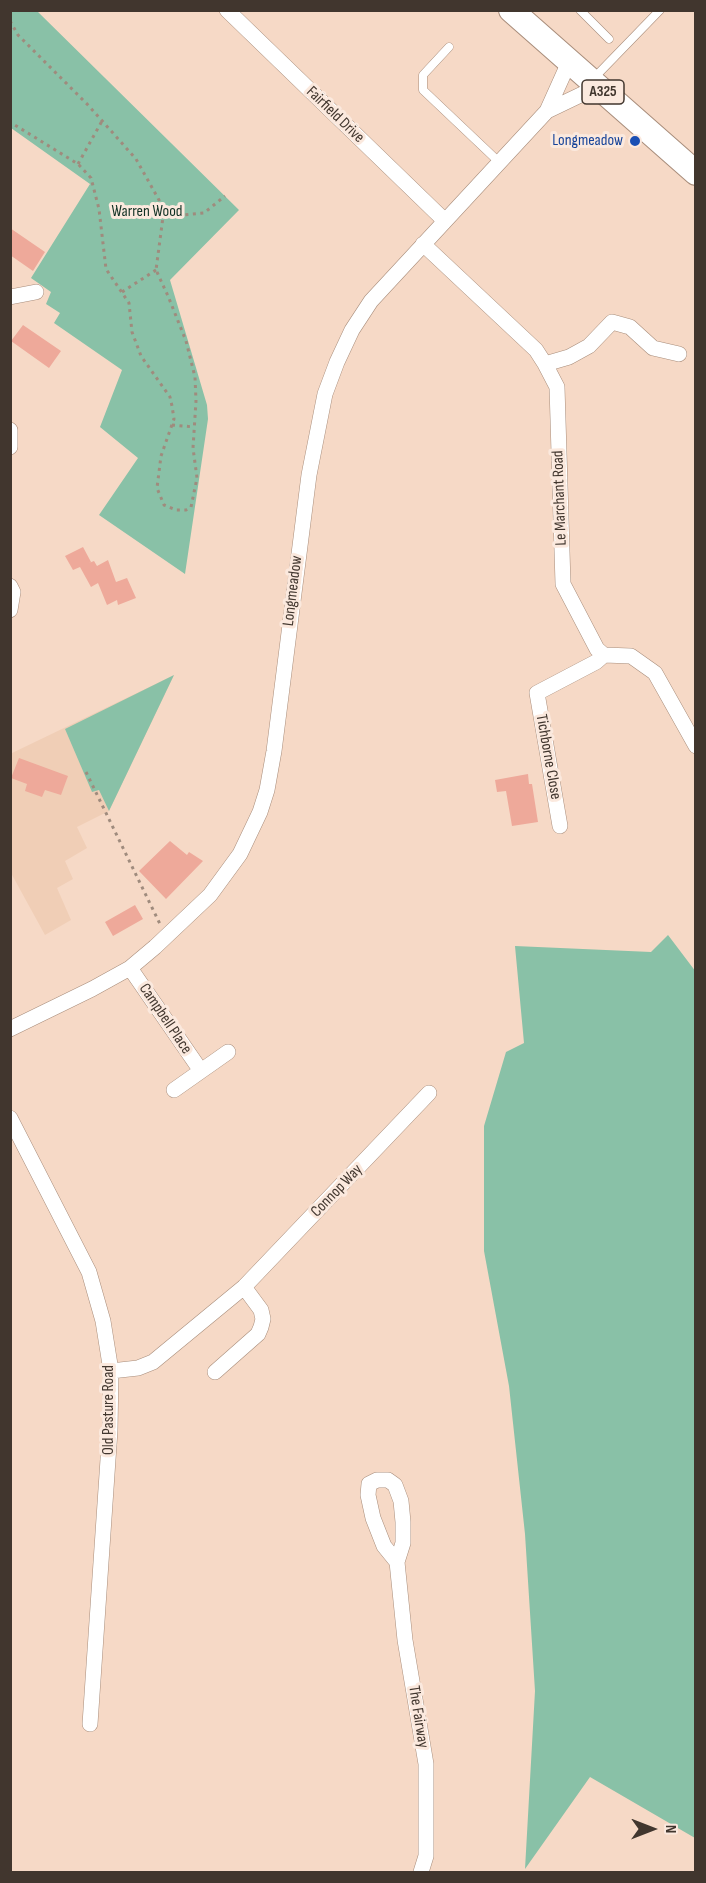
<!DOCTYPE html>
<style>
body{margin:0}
#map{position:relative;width:706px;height:1883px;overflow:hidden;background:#f6d9c6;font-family:"Sofia Sans Condensed",sans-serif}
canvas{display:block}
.frame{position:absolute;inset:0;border:12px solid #41362e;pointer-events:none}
.north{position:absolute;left:622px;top:1799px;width:60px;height:60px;-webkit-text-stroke:4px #fbe9de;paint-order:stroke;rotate:90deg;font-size:16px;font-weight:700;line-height:24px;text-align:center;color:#41362e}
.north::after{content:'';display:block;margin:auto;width:21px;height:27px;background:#41362e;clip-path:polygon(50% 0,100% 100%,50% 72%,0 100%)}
</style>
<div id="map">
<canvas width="706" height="1883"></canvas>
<div class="frame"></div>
<div class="north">N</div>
</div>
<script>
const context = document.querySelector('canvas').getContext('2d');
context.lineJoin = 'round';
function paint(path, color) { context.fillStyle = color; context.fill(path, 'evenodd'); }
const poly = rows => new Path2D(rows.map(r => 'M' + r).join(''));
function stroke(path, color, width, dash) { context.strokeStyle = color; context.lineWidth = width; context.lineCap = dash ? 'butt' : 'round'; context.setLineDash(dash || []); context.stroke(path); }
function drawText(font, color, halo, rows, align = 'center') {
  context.font = font + ' "Sofia Sans Condensed",sans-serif'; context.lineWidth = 6; context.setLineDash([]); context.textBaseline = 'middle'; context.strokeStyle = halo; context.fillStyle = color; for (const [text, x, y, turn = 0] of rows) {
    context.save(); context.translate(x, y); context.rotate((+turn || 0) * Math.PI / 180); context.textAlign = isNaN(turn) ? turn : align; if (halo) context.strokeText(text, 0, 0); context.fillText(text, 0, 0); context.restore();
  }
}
const built = poly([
 [174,675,109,811,77,827,87,848,65,861,73,879,57,888,71,920,45,935,11,873,10,754]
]);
const green = poly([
 [11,10,37,11,239,210,170,280,207,405,208,419,185,574,99,515,138,458,100,427,122,370,54,323,60,313,46,304,51,292,31,278,90,184,11,128],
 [174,675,109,811,99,790,92,792,65,729],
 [668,935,696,972,695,1838,590,1777,525,1869,535,1691,525,1534,509,1386,484,1251,484,1126,506,1052,524,1043,515,946,651,952]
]);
const building = poly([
 [10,228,45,252,33,271,10,255],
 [23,325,61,351,49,368,11,341],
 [83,547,91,562,89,563,94,561,97,566,108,560,116,582,127,578,136,598,118,605,117,600,107,605,98,583,91,587,80,567,73,570,65,556],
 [19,758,68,776,61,795,45,790,42,797,25,791,27,784,11,778],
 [528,774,529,784,532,784,538,822,512,826,506,791,497,792,495,780],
 [170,841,187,855,189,852,203,861,166,899,139,871],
 [135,905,143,919,113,936,105,922]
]);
const path = poly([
 [10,21,18,35,88,105,136,159,159,200,163,217,156,270,168,296,186,341,195,377,196,401,193,448,197,478,191,507,186,510,176,510,164,505,157,488,161,456,174,419,172,406,170,397,141,356,132,332,129,303,106,269,99,209,91,178,78,164,10,122],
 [78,164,102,121],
 [163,217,204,213,225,196],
 [122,292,156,270],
 [172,425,194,427],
 [86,772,160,924]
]);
const service = poly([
 [580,10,609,39],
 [449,47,423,75,423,90,499,162],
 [594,78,660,10]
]);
const minor = poly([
 [227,10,444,220],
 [547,111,597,87],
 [423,244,536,350,545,364,557,387,563,584,597,649,604,655,631,656,655,673,696,746],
 [10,297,36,292],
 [545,364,569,357,589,346,612,322,630,327,653,348,679,354],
 [10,430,10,447],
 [10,586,13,592,10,610],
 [560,826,537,693,596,662,604,655],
 [130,968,201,1071],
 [10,1029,92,989,130,968,155,947,210,895,240,854,260,812,267,790,274,751,309,475,325,394,337,362,352,330,371,301,547,111,569,62],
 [174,1090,228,1052],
 [10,1118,89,1272,103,1321,111,1371,110,1430,90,1724],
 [111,1371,138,1368,153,1362,244,1287,429,1093],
 [215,1372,258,1334,261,1327,263,1319,261,1310,244,1287],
 [397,1562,384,1546,373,1518,368,1495,369,1484,377,1480,388,1480,395,1485,401,1501,403,1522,403,1543,397,1562,405,1640,426,1764,426,1856,421,1872]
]);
const primary = poly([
 [511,10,696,173]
]);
const markers = [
 [635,141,6,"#1a4fb4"]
];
const shields = [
 [603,92,42]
];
const shieldNames = [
 ["A325",603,92]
];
const streetNames = [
 ["Fairfield Drive",335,115,44],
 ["Le Marchant Road",560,498,-92],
 ["Longmeadow",293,591,-83],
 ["Tichborne Close",548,757,80],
 ["Campbell Place",165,1019,56],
 ["Connop Way",337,1191,-46],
 ["Old Pasture Road",109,1410,-90],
 ["The Fairway",418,1717,81]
];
const transitNames = [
 ["Longmeadow",623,141]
];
const parkNames = [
 ["Warren Wood",147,212]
];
paint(built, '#f0ceb6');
paint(green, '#89c1a7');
paint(building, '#eea99a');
stroke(service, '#a88d7b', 9);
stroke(minor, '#a88d7b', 16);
stroke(primary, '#a88d7b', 26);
stroke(path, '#9f8b7d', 3, [3, 4.5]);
stroke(service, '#fff', 8);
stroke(minor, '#fff', 15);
stroke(primary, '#fff', 24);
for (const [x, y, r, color] of markers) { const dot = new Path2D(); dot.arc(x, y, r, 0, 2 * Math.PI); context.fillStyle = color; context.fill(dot); stroke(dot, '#fbe9de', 2); }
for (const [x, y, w] of shields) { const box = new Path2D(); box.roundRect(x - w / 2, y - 12, w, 24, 4.5); context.fillStyle = '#fbe9de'; context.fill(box); stroke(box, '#41362e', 1.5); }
drawText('bold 15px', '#41362e', null, shieldNames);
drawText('16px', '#41362e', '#fbe9de', streetNames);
drawText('16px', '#164399', '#fbe9de', transitNames, 'right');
drawText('16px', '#103124', '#fbe9de', parkNames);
</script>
